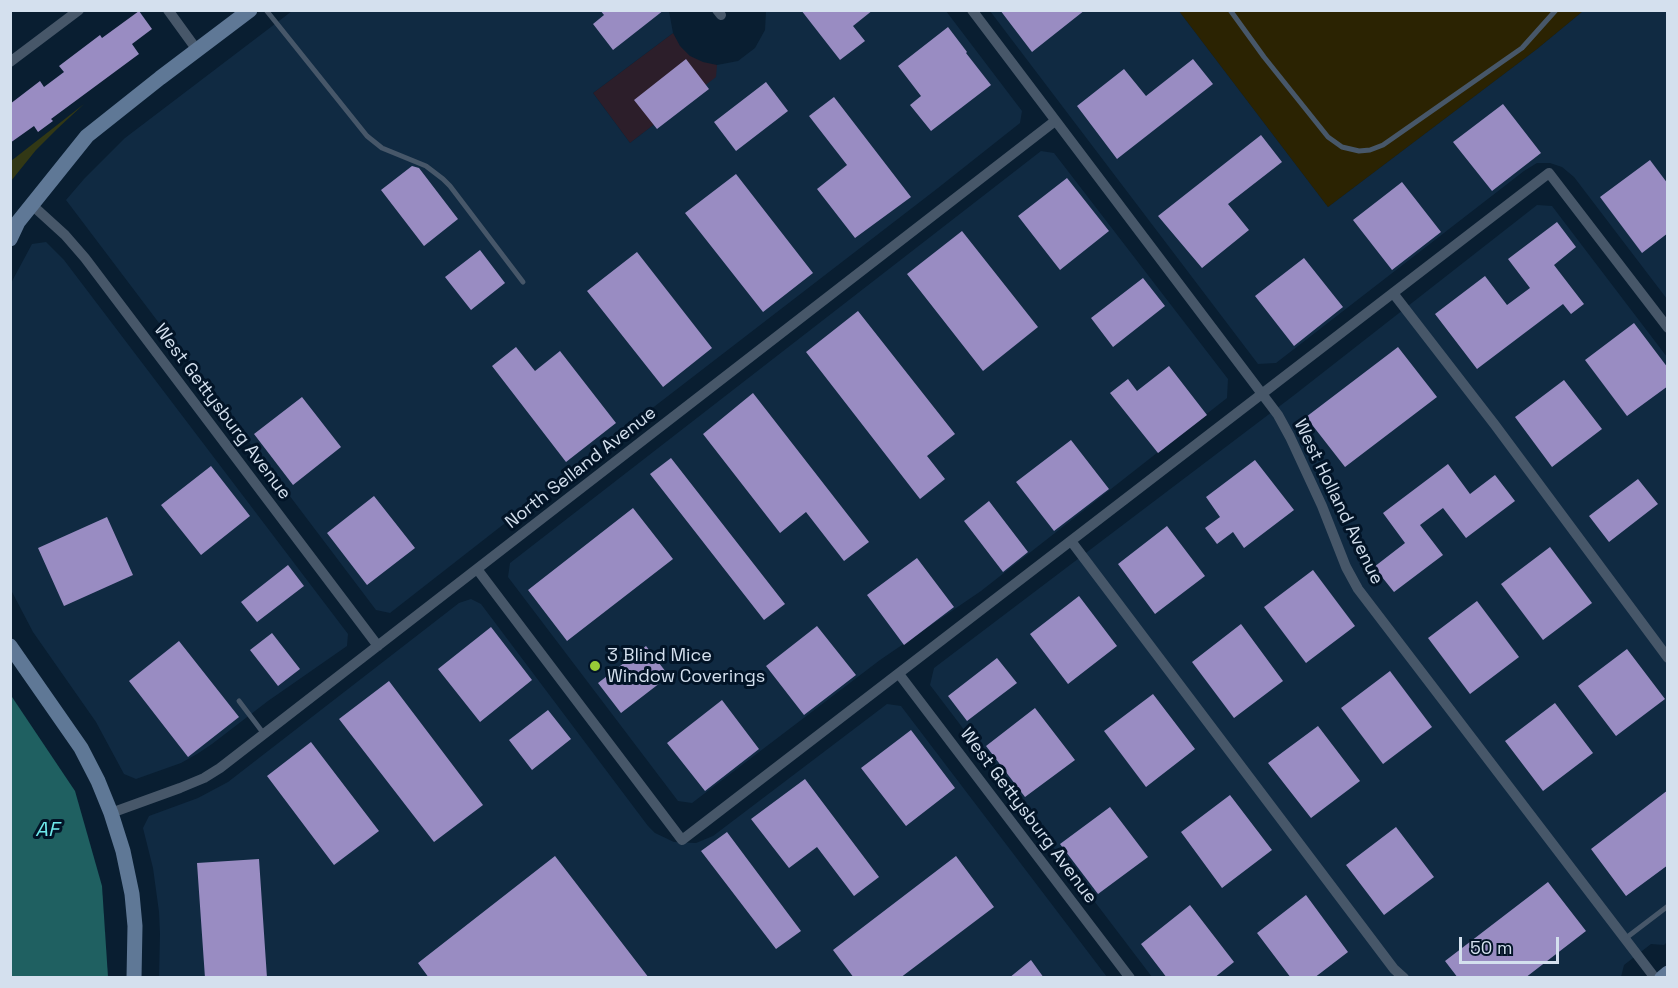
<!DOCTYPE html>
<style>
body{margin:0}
#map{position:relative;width:1678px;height:988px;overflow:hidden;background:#091e31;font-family:"Space Grotesk",sans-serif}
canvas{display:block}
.frame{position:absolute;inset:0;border:12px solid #d4e0ee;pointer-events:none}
.scale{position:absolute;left:1459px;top:937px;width:100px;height:27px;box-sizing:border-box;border:3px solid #d4e0ee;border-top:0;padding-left:8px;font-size:18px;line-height:21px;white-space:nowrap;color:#d4e0ee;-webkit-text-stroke:4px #021427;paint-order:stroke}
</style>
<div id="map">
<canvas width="1678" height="988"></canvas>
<div class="frame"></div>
<div class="scale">50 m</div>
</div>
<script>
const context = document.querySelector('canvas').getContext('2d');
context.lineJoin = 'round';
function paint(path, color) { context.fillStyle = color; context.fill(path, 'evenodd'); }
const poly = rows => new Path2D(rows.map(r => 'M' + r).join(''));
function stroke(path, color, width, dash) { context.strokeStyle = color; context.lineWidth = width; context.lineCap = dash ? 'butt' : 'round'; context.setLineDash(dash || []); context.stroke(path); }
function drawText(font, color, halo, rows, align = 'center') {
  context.font = font + ' "Space Grotesk",sans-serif'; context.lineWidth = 6; context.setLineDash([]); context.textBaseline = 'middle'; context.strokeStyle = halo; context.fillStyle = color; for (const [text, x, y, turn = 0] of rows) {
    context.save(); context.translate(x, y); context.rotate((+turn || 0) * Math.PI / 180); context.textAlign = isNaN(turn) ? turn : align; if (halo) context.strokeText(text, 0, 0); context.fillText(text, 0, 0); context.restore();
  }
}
const commercial = poly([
 [673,33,680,46,690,56,703,62,717,65,717,77,630,143,593,93]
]);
const built = poly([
 [292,11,669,11,673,33,593,93,630,143,716,77,717,65,738,61,755,48,765,30,766,11,946,11,1022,111,1020,123,938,188,646,413,390,613,376,610,66,200,84,179,125,138],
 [990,11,1179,11,1328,207,1537,49,1583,11,1667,11,1667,299,1574,177,1562,167,1550,163,1537,163,1524,171,1276,363,1258,364],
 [1041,151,1054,153,1228,379,1227,398,981,591,880,660,692,803,678,801,508,577,510,563],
 [1537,205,1552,206,1667,357,1667,942,1664,945,1651,944,1624,965,1621,977,1152,977,930,685,934,668,1293,396],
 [46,242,64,260,348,634,347,646,268,701,212,744,197,754,181,763,136,779,124,774,96,722,33,632,11,590,10,285,32,244],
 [471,599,481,604,648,826,655,833,674,842,696,843,713,836,887,704,901,706,1107,977,159,977,160,934,159,912,153,868,143,828,149,816,198,798,228,782,459,603]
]);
const green = poly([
 [84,104,57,129,36,150,11,181,11,161]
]);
const sand = poly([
 [1179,11,1583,11,1537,49,1328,207]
]);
const water = poly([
 [10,694,75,791,102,886,108,977,11,977]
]);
const building = poly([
 [600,10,664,10,613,50,593,24,604,15],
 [801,10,873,10,853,26,865,41,840,60],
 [1000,10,1085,10,1032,52],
 [139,11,152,29,132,44,139,54,51,119,53,121,38,132,34,126,10,143,10,104,40,81,44,87,64,72,59,66,100,35,102,38],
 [948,27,967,52,966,53,991,85,931,131,910,105,921,96,898,66],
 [686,59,709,89,657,129,634,100],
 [1193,59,1213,84,1117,159,1077,106,1124,69,1146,96],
 [766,82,788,111,736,151,714,122],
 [834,97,911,197,855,238,817,189,847,165,809,116],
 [1503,104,1541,153,1492,191,1453,142],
 [1261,135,1282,162,1228,204,1249,230,1202,268,1158,216],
 [1650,160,1668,184,1668,233,1642,253,1600,197],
 [412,166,419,168,458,219,424,246,381,190],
 [736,174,813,273,763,312,685,213],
 [1067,178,1109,231,1060,270,1018,216],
 [1402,182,1441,232,1392,270,1353,220],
 [1557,222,1576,247,1554,265,1584,304,1571,314,1563,304,1477,369,1435,314,1485,276,1507,305,1530,288,1508,259],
 [962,231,1038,327,983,371,907,274],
 [480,250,505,283,471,310,445,277],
 [637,252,712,348,663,387,587,291],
 [1304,258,1343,307,1294,346,1255,296],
 [1143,278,1165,306,1113,347,1091,318],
 [858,311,955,434,927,456,945,479,920,499,806,352],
 [1634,323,1668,368,1668,386,1627,416,1585,360],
 [516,347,535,371,560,351,616,423,566,462,492,366],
 [1398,347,1437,397,1345,467,1306,417],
 [1169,366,1207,415,1158,453,1110,393,1128,379,1137,391],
 [1564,380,1602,429,1552,467,1515,417],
 [753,393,869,542,844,561,806,512,780,533,703,434],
 [302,397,341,447,293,485,254,434],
 [1071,440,1109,489,1054,531,1016,482],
 [671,458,785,604,764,620,650,474],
 [1255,460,1294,510,1244,548,1233,532,1217,544,1205,528,1220,517,1206,497],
 [1448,464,1470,494,1495,475,1515,501,1466,538,1443,508,1420,525,1443,555,1394,592,1374,567,1405,543,1383,513],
 [211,466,250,516,201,555,161,505],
 [1638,479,1658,504,1609,542,1589,516],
 [374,496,415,548,367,585,327,533],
 [989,501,1028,552,1003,572,964,521],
 [633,508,673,559,567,641,528,590],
 [107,517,133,575,64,606,38,548],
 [1167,526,1205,576,1155,614,1118,564],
 [1550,547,1592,603,1543,640,1501,584],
 [917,558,954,607,904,645,867,595],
 [288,565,304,586,257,622,241,602],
 [1313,570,1355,626,1306,663,1264,607],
 [1079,596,1117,646,1068,684,1030,634],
 [1477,601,1519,657,1470,694,1428,638],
 [1241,624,1283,681,1234,718,1192,662],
 [817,626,856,675,804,715,766,666],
 [491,627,532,680,480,722,438,669],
 [272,633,300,669,278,686,250,650],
 [179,641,239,717,188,757,129,681],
 [646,646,669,676,621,713,598,683],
 [1627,649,1665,699,1616,736,1578,686],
 [997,658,1017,683,967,721,948,696],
 [1390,671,1432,727,1383,764,1341,708],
 [389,681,483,805,434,842,339,719],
 [1153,694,1195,749,1146,787,1104,731],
 [722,700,759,749,705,791,667,743],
 [1555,703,1593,753,1543,791,1505,741],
 [1035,708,1075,760,1025,797,986,746],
 [548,710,571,739,532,770,509,740],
 [1318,726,1360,781,1311,818,1268,763],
 [911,730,955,788,906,826,861,768],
 [311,742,379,831,334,865,267,776],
 [805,779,879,877,854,896,817,847,789,868,751,819],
 [1668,790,1668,865,1626,896,1591,849],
 [1230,795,1272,850,1222,888,1181,832],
 [1110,807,1148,857,1098,894,1060,844],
 [1396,827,1434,877,1384,915,1346,865],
 [727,832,801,931,776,949,701,851],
 [555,856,649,978,429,978,418,963],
 [956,856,994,907,900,978,854,978,833,950],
 [259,859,267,978,205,978,197,863],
 [1548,882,1586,931,1525,978,1458,978,1445,961],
 [1306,895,1348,952,1314,978,1291,978,1257,933],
 [1190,905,1234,962,1214,978,1167,978,1141,944],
 [1031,960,1044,978,1009,978]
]);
const lane = poly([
 [266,10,367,136,382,148,426,166,443,179,450,186,523,282],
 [1230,10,1264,57,1328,137,1342,147,1359,151,1370,150,1383,145,1522,48,1556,10],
 [239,701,264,734],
 [1626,938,1668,906]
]);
const street = poly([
 [168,10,197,50],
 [717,10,721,15],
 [972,10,1278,415,1290,437,1322,506,1346,567,1358,589,1655,978],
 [10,62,79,10],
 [32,205,65,235,85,258,378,646],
 [1393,293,1495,425,1668,658],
 [1071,541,1394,969,1404,978],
 [477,569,682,840,1549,173,1668,328],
 [899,674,1130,978],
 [111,813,180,788,204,778,220,768,1055,121]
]);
const secondary = poly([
 [10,239,18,222,87,136,160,78,250,10],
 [10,646,81,748,98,781,111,813,123,851,132,894,135,926,134,978],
 [1662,978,1668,973]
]);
const markers = [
 [595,666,6,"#98cb37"]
];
const streetNames = [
 ["West Gettysburg Avenue",222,412,53],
 ["North Selland Avenue",581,468,-38],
 ["West Holland Avenue",1338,502,64],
 ["West Gettysburg Avenue",1028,816,53]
];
const poiNames = [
 ["3 Blind Mice",607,656],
 ["Window Coverings",607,677]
];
const waterNames = [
 ["AF",47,831]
];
paint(commercial, '#2c1e2a');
paint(built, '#102a42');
paint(green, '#323815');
paint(sand, '#2b2302');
paint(water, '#1f6061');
paint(building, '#998cc2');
stroke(lane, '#475769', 5);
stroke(street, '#475769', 10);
stroke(secondary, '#5f7896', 15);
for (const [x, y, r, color] of markers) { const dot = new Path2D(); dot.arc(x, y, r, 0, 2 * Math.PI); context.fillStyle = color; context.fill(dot); stroke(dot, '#021427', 2); }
drawText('18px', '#d4e0ee', '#021427', streetNames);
drawText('18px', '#d4e0ee', '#021427', poiNames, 'left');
drawText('italic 20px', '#6feaec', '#021427', waterNames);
</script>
